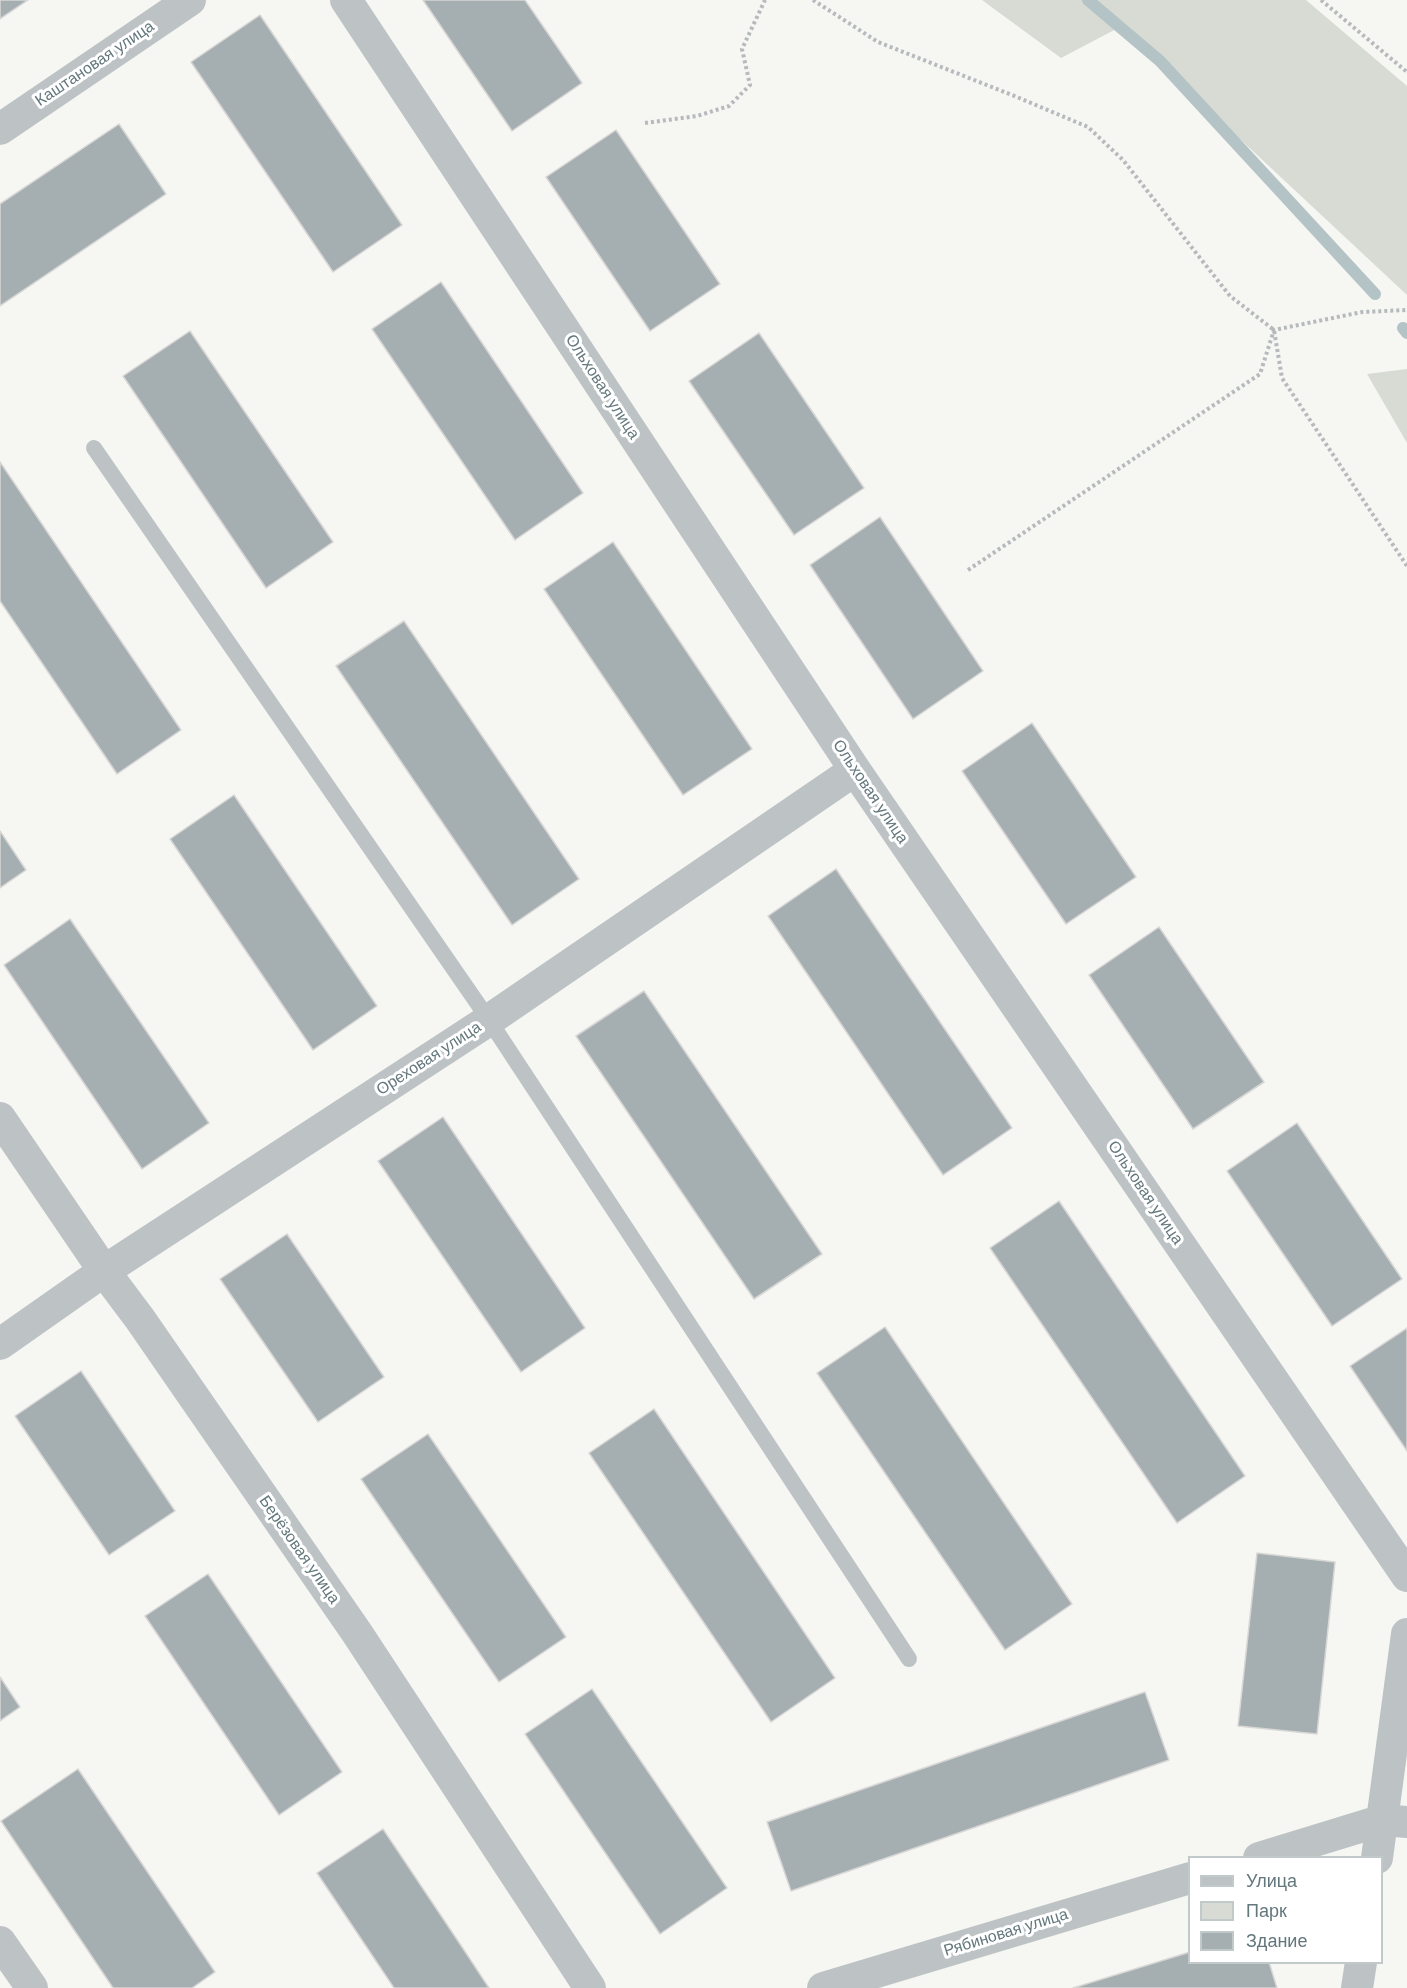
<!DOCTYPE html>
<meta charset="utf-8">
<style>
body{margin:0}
#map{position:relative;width:1407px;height:1988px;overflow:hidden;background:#f6f6f3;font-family:Arial,sans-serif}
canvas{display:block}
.legend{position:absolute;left:1188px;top:1856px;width:195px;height:108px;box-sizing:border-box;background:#fff;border:2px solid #c1c9cb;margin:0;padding:8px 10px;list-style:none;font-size:18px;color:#63777c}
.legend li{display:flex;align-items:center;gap:12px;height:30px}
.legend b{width:30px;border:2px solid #c1c9cb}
</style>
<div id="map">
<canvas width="1407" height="1988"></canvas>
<ul class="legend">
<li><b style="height:8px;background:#bdc3c5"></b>Улица</li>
<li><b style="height:16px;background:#d7dbd3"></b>Парк</li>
<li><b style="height:16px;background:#a5afb2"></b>Здание</li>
</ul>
</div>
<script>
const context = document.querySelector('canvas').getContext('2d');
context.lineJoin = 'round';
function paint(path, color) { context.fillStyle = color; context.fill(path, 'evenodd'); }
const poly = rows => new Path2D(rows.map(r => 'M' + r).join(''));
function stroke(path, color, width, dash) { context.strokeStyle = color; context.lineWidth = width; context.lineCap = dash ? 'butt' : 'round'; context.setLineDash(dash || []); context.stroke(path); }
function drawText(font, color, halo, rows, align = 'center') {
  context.font = font + ' Arial,sans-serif'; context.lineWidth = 6; context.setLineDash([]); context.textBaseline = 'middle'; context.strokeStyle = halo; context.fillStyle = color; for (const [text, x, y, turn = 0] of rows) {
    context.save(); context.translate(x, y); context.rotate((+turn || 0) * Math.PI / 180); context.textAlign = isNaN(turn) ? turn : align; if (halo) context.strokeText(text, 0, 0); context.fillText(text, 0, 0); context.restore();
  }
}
const green = poly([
 [982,0,1306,0,1407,86,1407,295,1120,27,1061,58],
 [1407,369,1407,443,1367,374]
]);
const stream = poly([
 [1088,0,1160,61,1375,294],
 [1403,328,1407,333]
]);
const building = poly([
 [0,0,28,0,0,19,0,0],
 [423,0,525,0,582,83,512,131,423,0],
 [260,15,402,225,333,272,191,62,260,15],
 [119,124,166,194,0,306,0,204,119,124],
 [616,130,720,284,650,331,546,177,616,130],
 [441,282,583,493,515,540,372,329,441,282],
 [190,331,333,542,266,588,123,376,190,331],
 [759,333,864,488,794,535,689,381,759,333],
 [0,462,181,730,117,774,0,601,0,462],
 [880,517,983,671,913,719,810,565,880,517],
 [613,542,752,749,683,795,544,589,613,542],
 [404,621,579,879,512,925,336,666,404,621],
 [1032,723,1136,877,1066,924,962,771,1032,723],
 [234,795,377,1006,313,1050,170,839,234,795],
 [0,831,26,870,0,888,0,831],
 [836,869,1012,1128,943,1175,768,916,836,869],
 [70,919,209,1123,142,1169,4,965,70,919],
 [1159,927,1264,1082,1193,1129,1089,975,1159,927],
 [644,991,822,1254,754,1299,576,1036,644,991],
 [443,1117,585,1328,521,1372,378,1161,443,1117],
 [1297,1123,1402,1279,1332,1326,1227,1171,1297,1123],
 [1059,1201,1245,1476,1177,1523,990,1248,1059,1201],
 [287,1234,384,1377,318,1422,220,1279,287,1234],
 [885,1327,1072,1604,1005,1650,817,1373,885,1327],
 [1407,1328,1407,1451,1350,1366,1407,1328],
 [81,1371,175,1511,109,1555,15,1416,81,1371],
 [654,1409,835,1678,771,1722,589,1453,654,1409],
 [428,1434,566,1637,499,1682,361,1479,428,1434],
 [1257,1553,1335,1562,1317,1734,1238,1726,1257,1553],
 [208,1574,342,1772,279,1815,145,1616,208,1574],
 [0,1677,20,1707,0,1721,0,1677],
 [592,1689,727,1888,660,1934,525,1734,592,1689],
 [1145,1692,1169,1760,791,1891,767,1822,1145,1692],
 [78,1769,215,1972,192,1988,113,1988,1,1821,78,1769],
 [383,1829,464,1950,489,1988,394,1988,317,1873,383,1829],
 [1190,1952,1190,1962,1269,1962,1277,1988,1073,1988,1190,1952]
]);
const path = poly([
 [813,0,878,42,1012,95,1088,127,1123,160,1230,296,1274,330,1282,378,1407,566],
 [1321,0,1407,72],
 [645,123,697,116,729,106,750,85,742,49,765,0],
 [968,570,1260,374,1274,330,1362,312,1407,310]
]);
const lane = poly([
 [94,448,489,1020,909,1659]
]);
const street = poly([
 [346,0,855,770,1407,1576],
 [0,129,190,0],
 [0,1118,104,1271,140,1319,357,1633,590,1988],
 [0,1344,104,1271,489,1020,855,770],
 [1259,1858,1383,1820,1407,1822],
 [1377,1858,1407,1634],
 [0,1942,32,1988],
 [823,1988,1190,1878],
 [1357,1988,1361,1962]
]);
const streetNames = [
 ["Каштановая улица",95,64,-34],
 ["Ольховая улица",602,387,57],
 ["Ольховая улица",870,792,56],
 ["Ореховая улица",429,1059,-33],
 ["Ольховая улица",1145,1193,56],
 ["Берёзовая улица",299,1550,55],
 ["Рябиновая улица",1006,1933,-17]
];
paint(green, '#d7dbd3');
stroke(stream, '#b4c3c5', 12);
paint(building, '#a5afb2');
stroke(building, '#d8d7d6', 1.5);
stroke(path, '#b6babc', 4, [3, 3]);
stroke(lane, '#bdc3c5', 16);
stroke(street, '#bdc3c5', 32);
drawText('16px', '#63777c', '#fff', streetNames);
</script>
